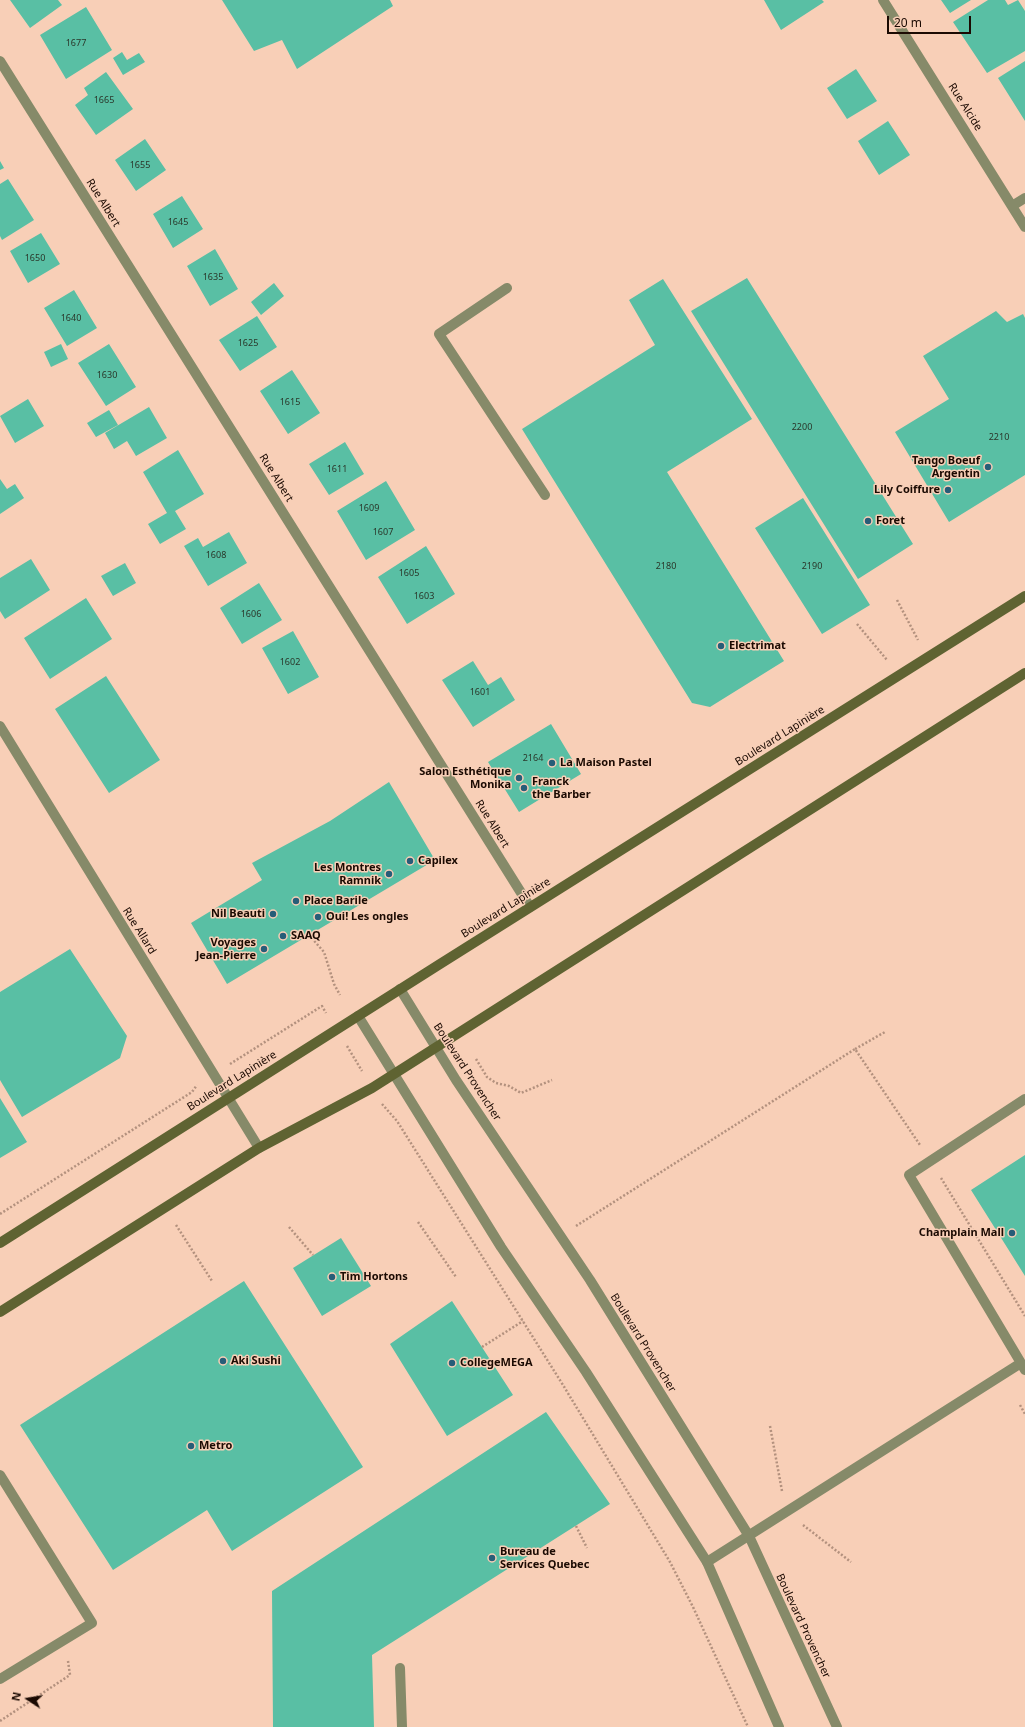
<!DOCTYPE html>
<meta charset="utf-8">
<style>
body{margin:0}
#map{position:relative;width:1025px;height:1727px;overflow:hidden;background:#f8cfb7;font-family:"Noto Sans",sans-serif}
canvas{display:block}
.north{position:absolute;left:8px;top:1679px;width:40px;height:40px;-webkit-text-stroke:3px #f8cfb7;paint-order:stroke;rotate:282deg;font-size:11px;font-weight:700;line-height:16px;text-align:center;color:#1b0a02}
.north::after{content:'';display:block;margin:auto;width:14px;height:18px;background:#1b0a02;clip-path:polygon(50% 0,100% 100%,50% 72%,0 100%)}
.scale{position:absolute;left:887px;top:16px;width:84px;height:18px;box-sizing:border-box;border:2px solid #1b0a02;border-top:0;padding-left:5px;font-size:12px;line-height:14px;white-space:nowrap;color:#1b0a02;-webkit-text-stroke:3px #f8cfb7;paint-order:stroke}
</style>
<div id="map">
<canvas width="1025" height="1727"></canvas>
<div class="north">N</div>
<div class="scale">20 m</div>
</div>
<script>
const context = document.querySelector('canvas').getContext('2d');
context.lineJoin = 'round';
function paint(path, color) { context.fillStyle = color; context.fill(path, 'evenodd'); }
const poly = rows => new Path2D(rows.map(r => 'M' + r).join(''));
function stroke(path, color, width, dash) { context.strokeStyle = color; context.lineWidth = width; context.lineCap = dash ? 'butt' : 'round'; context.setLineDash(dash || []); context.stroke(path); }
function drawText(font, color, halo, rows, align = 'center') {
  context.font = font + ' "Noto Sans",sans-serif'; context.lineWidth = 3; context.setLineDash([]); context.textBaseline = 'middle'; context.strokeStyle = halo; context.fillStyle = color; for (const [text, x, y, turn = 0] of rows) {
    context.save(); context.translate(x, y); context.rotate((+turn || 0) * Math.PI / 180); context.textAlign = isNaN(turn) ? turn : align; if (halo) context.strokeText(text, 0, 0); context.fillText(text, 0, 0); context.restore();
  }
}
const building = poly([
 [10,0,58,0,62,5,30,28],
 [222,0,390,0,393,6,297,69,282,40,254,51],
 [764,0,822,0,824,2,781,30],
 [941,0,971,0,950,13],
 [988,0,1005,0,1008,5,1018,0,1025,11,1025,51,987,73,953,22],
 [86,7,112,50,66,79,40,35],
 [122,52,127,60,139,53,145,62,123,75,113,58],
 [1025,61,1025,121,998,78],
 [856,69,877,101,847,119,827,88],
 [106,72,133,109,96,135,75,105,88,95,84,88],
 [888,121,910,155,879,175,858,141],
 [145,139,166,170,136,191,115,160],
 [0,161,4,168,0,170],
 [8,179,34,220,2,240,0,236,0,184],
 [182,196,203,229,173,248,153,214],
 [41,233,60,264,28,283,10,251],
 [215,249,238,289,210,306,187,266],
 [747,278,913,544,858,579,691,311],
 [663,279,752,419,667,472,784,661,710,707,692,703,522,429,655,345,629,300],
 [274,283,284,296,261,315,251,302],
 [74,290,97,328,67,346,44,308],
 [996,311,1007,322,1023,314,1025,318,1025,475,949,522,895,432,949,399,923,356],
 [257,316,277,347,240,371,219,340],
 [61,344,68,359,51,367,44,352],
 [109,344,136,387,106,406,78,363],
 [292,370,320,413,288,434,260,391],
 [28,399,44,426,15,443,0,416],
 [149,407,167,438,136,456,127,441,114,449,105,433],
 [109,410,118,425,96,437,87,423],
 [345,442,364,474,329,495,309,464],
 [178,450,204,494,175,511,186,529,160,544,148,524,167,513,143,472],
 [0,479,7,489,15,484,24,498,0,514],
 [386,481,415,530,366,560,337,511],
 [803,498,870,605,822,634,755,528],
 [229,532,247,563,208,586,184,546,198,538,203,547],
 [426,546,455,594,407,624,378,577],
 [31,559,50,590,5,619,0,611,0,578],
 [125,563,136,583,113,596,101,576],
 [259,583,282,620,242,644,220,608],
 [86,598,112,639,50,679,24,638],
 [293,631,319,677,288,694,262,648],
 [473,661,488,685,501,677,515,700,473,727,442,680],
 [106,676,160,760,109,793,55,709],
 [551,724,581,774,519,812,488,762],
 [389,782,435,860,227,984,191,923,262,880,252,863,330,821],
 [70,949,127,1036,120,1058,22,1117,0,1080,0,992],
 [0,1098,27,1142,0,1158],
 [1025,1155,1025,1276,971,1190],
 [341,1238,371,1286,322,1316,293,1268],
 [244,1281,363,1467,232,1551,207,1510,113,1570,20,1425],
 [452,1301,513,1395,447,1436,390,1344],
 [546,1412,610,1504,372,1655,374,1727,273,1727,272,1591]
]);
const path = poly([
 [897,600,918,640],
 [857,624,887,660],
 [309,935,324,952,334,984,340,995],
 [347,1046,362,1071],
 [855,1049,885,1032],
 [476,1059,487,1077,496,1083,509,1086,521,1093,552,1080],
 [230,1064,322,1006,326,1013],
 [382,1104,397,1121,563,1385,670,1562,693,1607,748,1727],
 [941,1178,1025,1316],
 [0,1214,192,1092,197,1085],
 [418,1222,456,1277],
 [176,1225,212,1281],
 [576,1226,855,1049,920,1145],
 [289,1227,313,1255],
 [482,1347,523,1321],
 [1020,1405,1025,1414],
 [770,1426,782,1491],
 [803,1525,851,1562],
 [576,1526,587,1548],
 [0,1721,70,1675,68,1661]
]);
const service = poly([
 [507,288,439,334,545,495],
 [1021,1363,909,1175,1025,1099],
 [0,1475,92,1623,0,1679],
 [707,1562,1021,1363,1025,1370],
 [400,1668,402,1727]
]);
const minor = poly([
 [883,0,1025,227],
 [0,61,530,907],
 [1012,206,1025,198],
 [0,726,259,1148]
]);
const tertiary = poly([
 [400,989,456,1080,590,1280,749,1536,837,1727],
 [358,1016,501,1247,586,1372,707,1562,779,1727]
]);
const secondary = poly([
 [0,1243,440,964,1025,596],
 [0,1312,259,1148,372,1088,1025,673]
]);
const markers = [
 [988,467,4,"#275d78"],
 [948,490,4,"#275d78"],
 [868,521,4,"#275d78"],
 [721,646,4,"#275d78"],
 [552,763,4,"#275d78"],
 [519,778,4,"#275d78"],
 [524,788,4,"#275d78"],
 [410,861,4,"#275d78"],
 [389,874,4,"#275d78"],
 [296,901,4,"#275d78"],
 [273,914,4,"#275d78"],
 [318,917,4,"#275d78"],
 [283,936,4,"#275d78"],
 [264,949,4,"#275d78"],
 [1012,1233,4,"#275d78"],
 [332,1277,4,"#275d78"],
 [223,1361,4,"#275d78"],
 [452,1363,4,"#275d78"],
 [191,1446,4,"#275d78"],
 [492,1558,4,"#275d78"]
];
const numberNames = [
 ["1677",76,43],
 ["1665",104,100],
 ["1655",140,165],
 ["1645",178,222],
 ["1650",35,258],
 ["1635",213,277],
 ["1640",71,318],
 ["1625",248,343],
 ["1630",107,375],
 ["1615",290,402],
 ["2200",802,427],
 ["2210",999,437],
 ["1611",337,469],
 ["1609",369,508],
 ["1607",383,532],
 ["1608",216,555],
 ["2180",666,566],
 ["2190",812,566],
 ["1605",409,573],
 ["1603",424,596],
 ["1606",251,614],
 ["1602",290,662],
 ["1601",480,692],
 ["2164",533,758]
];
const streetNames = [
 ["Rue Alcide",965,107,58],
 ["Rue Albert",103,203,58],
 ["Rue Albert",276,478,58],
 ["Boulevard Lapinière",780,736,-32],
 ["Rue Albert",492,824,58],
 ["Boulevard Lapinière",506,908,-32],
 ["Rue Allard",139,931,58],
 ["Boulevard Provencher",467,1072,57],
 ["Boulevard Lapinière",232,1081,-32],
 ["Boulevard Provencher",643,1343,58],
 ["Boulevard Provencher",803,1626,65]
];
const poiNames = [
 ["Tango Boeuf",980,461,"right"],
 ["Argentin",980,474,"right"],
 ["Lily Coiffure",940,490,"right"],
 ["Foret",876,521],
 ["Electrimat",729,646],
 ["La Maison Pastel",560,763],
 ["Salon Esthétique",511,772,"right"],
 ["Monika",511,785,"right"],
 ["Franck",532,782],
 ["the Barber",532,795],
 ["Capilex",418,861],
 ["Les Montres",381,868,"right"],
 ["Ramnik",381,881,"right"],
 ["Place Barile",304,901],
 ["Nil Beauti",265,914,"right"],
 ["Oui! Les ongles",326,917],
 ["SAAQ",291,936],
 ["Voyages",256,943,"right"],
 ["Jean-Pierre",256,956,"right"],
 ["Champlain Mall",1004,1233,"right"],
 ["Tim Hortons",340,1277],
 ["Aki Sushi",231,1361],
 ["CollegeMEGA",460,1363],
 ["Metro",199,1446],
 ["Bureau de",500,1552],
 ["Services Quebec",500,1565]
];
paint(building, '#59bfa4');
stroke(path, '#b3917e', 2.5, [2, 2]);
stroke(service, '#868a69', 10);
stroke(minor, '#868a69', 10);
stroke(tertiary, '#868a69', 10);
stroke(secondary, '#5f6332', 10);
for (const [x, y, r, color] of markers) { const dot = new Path2D(); dot.arc(x, y, r, 0, 2 * Math.PI); context.fillStyle = color; context.fill(dot); stroke(dot, '#f8cfb7', 1.5); }
drawText('9px', '#2a372a', null, numberNames);
drawText('11px', '#1b0a02', '#f8cfb7', streetNames);
drawText('bold 11px', '#1b0a02', '#f8cfb7', poiNames, 'left');
</script>
